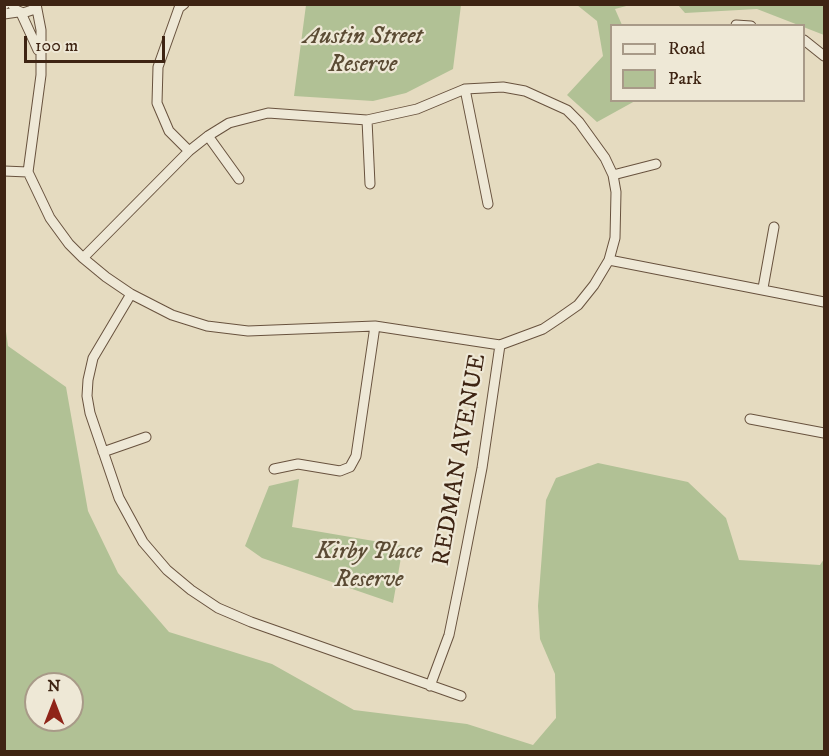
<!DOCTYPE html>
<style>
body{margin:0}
#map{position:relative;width:829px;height:756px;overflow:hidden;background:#e5dbc0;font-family:"IM FELL DW Pica",serif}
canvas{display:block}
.frame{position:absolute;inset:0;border:6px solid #3e2413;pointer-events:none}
.legend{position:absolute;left:610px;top:24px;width:195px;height:78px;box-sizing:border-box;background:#eee8d6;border:2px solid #a89a88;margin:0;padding:8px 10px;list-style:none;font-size:18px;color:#3e2413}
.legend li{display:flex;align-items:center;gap:12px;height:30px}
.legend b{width:30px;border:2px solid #a89a88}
.north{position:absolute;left:24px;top:672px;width:60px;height:60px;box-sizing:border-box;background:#eee8d6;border:2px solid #a89a88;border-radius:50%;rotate:0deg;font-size:16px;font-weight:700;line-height:24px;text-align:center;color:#3e2413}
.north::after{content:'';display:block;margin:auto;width:21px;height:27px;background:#8f2418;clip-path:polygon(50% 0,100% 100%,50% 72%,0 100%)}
.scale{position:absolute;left:24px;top:36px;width:141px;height:27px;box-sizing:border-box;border:3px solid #3e2413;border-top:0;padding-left:8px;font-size:18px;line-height:21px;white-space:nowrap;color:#3e2413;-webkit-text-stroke:4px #eee8d6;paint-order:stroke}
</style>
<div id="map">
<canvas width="829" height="756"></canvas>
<div class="frame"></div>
<ul class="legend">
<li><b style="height:8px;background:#eee8d6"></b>Road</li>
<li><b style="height:16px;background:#b1c195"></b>Park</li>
</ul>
<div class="north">N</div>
<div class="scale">100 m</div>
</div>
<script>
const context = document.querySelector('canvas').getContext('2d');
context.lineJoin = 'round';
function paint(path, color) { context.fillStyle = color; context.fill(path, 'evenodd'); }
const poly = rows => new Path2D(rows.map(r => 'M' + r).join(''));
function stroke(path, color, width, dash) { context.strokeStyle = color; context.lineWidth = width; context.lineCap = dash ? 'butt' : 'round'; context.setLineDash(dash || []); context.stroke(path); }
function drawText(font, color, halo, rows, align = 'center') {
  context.font = font + ' "IM FELL DW Pica",serif'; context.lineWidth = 4.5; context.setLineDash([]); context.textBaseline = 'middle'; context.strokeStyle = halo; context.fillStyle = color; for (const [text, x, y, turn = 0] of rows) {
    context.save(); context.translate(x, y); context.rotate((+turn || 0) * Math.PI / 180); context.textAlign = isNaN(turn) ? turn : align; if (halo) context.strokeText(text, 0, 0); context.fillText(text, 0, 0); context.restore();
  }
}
const green = poly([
 [306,5,461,5,453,69,406,93,373,101,294,96],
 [577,5,630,5,615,9,622,25,612,26,612,100,635,101,597,122,567,95,603,56,597,21],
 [678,5,824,5,824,35,757,9,685,13],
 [4,317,8,346,66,387,88,511,118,573,169,632,272,664,354,710,467,724,533,745,556,718,555,674,540,639,538,606,546,500,556,478,598,463,688,482,726,518,739,560,820,565,824,559,824,751,5,751],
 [36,684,72,684,72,720,36,720],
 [299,479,292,527,403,546,393,603,262,558,245,546,269,486]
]);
const minor = poly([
 [12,4,16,10,23,13,32,10,36,4],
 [36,4,41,30,41,75,28,172,50,218,69,244,83,258,106,277,131,294,172,315,207,326,248,331,375,326,500,345,543,329,558,319,578,305,594,285,609,260,615,238,616,192,613,175,605,158,579,122,567,110,525,91,503,87,465,89,417,109,367,120,268,113,229,123,208,136,189,151,83,258],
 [184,4,179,8,158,67,157,103,169,131,189,151],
 [4,5,5,4],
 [21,13,38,50],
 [4,14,18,12],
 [736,25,751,26],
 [804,40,824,56],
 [465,89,488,204],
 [367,120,370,184],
 [208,136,239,179],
 [4,171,28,172],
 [613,175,656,164],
 [609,260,824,302],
 [763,288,774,227],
 [131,294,93,358,88,380,87,396,90,413,119,498,143,542,167,570,191,590,218,608,251,622,461,696],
 [750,419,824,433],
 [103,452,146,437],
 [274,469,298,464,340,471,350,467,356,456,375,326],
 [430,686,449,635,461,576,482,468,500,345]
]);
const parkNames = [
 ["Austin Street",363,38],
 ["Reserve",363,66],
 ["Kirby Place",369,553],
 ["Reserve",369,581]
];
const streetNames = [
 ["REDMAN AVENUE",461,460,-80]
];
paint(green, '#b1c195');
stroke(minor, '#68523e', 11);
stroke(minor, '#eee8d6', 9);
drawText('italic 24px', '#5b4b34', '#eee8d6', parkNames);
drawText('24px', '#3e2413', '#eee8d6', streetNames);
</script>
